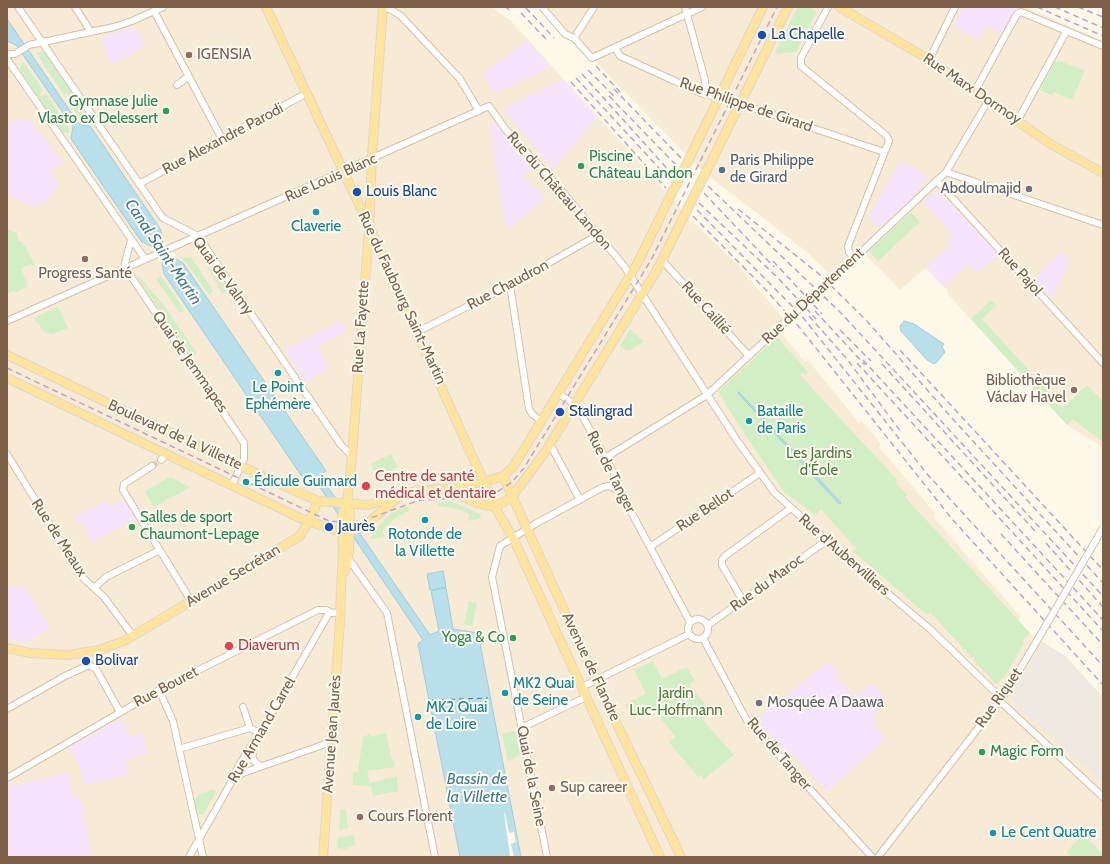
<!DOCTYPE html>
<meta charset="utf-8">
<style>
body{margin:0}
#map{position:relative;width:1110px;height:864px;overflow:hidden;background:#fef8e8;font-family:Cabin,sans-serif}
canvas{display:block}
.frame{position:absolute;inset:0;border:8px solid #7c6048;pointer-events:none}
</style>
<div id="map">
<canvas width="1110" height="864"></canvas>
<div class="frame"></div>
</div>
<script>
const context = document.querySelector('canvas').getContext('2d');
context.lineJoin = 'round';
function paint(path, color) { context.fillStyle = color; context.fill(path, 'evenodd'); }
const poly = rows => new Path2D(rows.map(r => 'M' + r).join(''));
function stroke(path, color, width, dash) { context.strokeStyle = color; context.lineWidth = width; context.lineCap = dash ? 'butt' : 'round'; context.setLineDash(dash || []); context.stroke(path); }
function drawText(font, color, halo, rows, align = 'center') {
  context.font = font + ' Cabin,sans-serif'; context.lineWidth = 4; context.setLineDash([]); context.textBaseline = 'middle'; context.strokeStyle = halo; context.fillStyle = color; for (const [text, x, y, turn = 0] of rows) {
    context.save(); context.translate(x, y); context.rotate((+turn || 0) * Math.PI / 180); context.textAlign = isNaN(turn) ? turn : align; if (halo) context.strokeText(text, 0, 0); context.fillText(text, 0, 0); context.restore();
  }
}
const residential = poly([
 [7,7,491,7,511,21,691,220,737,264,782,317,788,326,781,333,805,362,808,360,859,423,862,421,881,444,879,447,936,514,933,517,1021,617,1018,620,1031,635,1065,656,1103,697,1103,857,7,857],
 [542,7,1012,7,1016,9,1018,7,1026,7,1103,41,1103,447,1067,425,947,293,948,291,926,268,900,290,866,255,844,275,834,270,829,274,807,252,701,170]
]);
const industrial = poly([
 [1043,642,1065,656,1103,697,1103,783,1013,703,1012,693]
]);
const education = poly([
 [963,7,1012,7,1016,10,1003,35,986,26,978,40,954,26],
 [135,27,145,47,110,64,101,37],
 [526,40,549,65,547,69,496,93,492,91,483,75],
 [563,80,597,117,553,170,505,111,506,107],
 [18,119,32,121,38,133,43,135,63,163,50,171,59,184,48,200,32,207,7,194,7,123],
 [494,123,535,169,533,171,531,169,523,178,526,180,530,179,532,183,529,186,531,188,535,185,545,198,507,231,489,126],
 [900,162,916,168,926,177,920,190,880,228,868,216],
 [933,193,941,193,998,255,977,273,969,264,943,287,926,267,951,244,948,240,953,235,923,202],
 [1061,252,1070,262,1051,299,1035,281,1042,270],
 [340,321,346,332,317,347,329,368,306,382,284,350],
 [123,499,135,518,92,543,82,522,78,524,74,517,102,503,107,502,110,506],
 [16,586,26,588,50,628,26,643,7,638,7,587],
 [829,661,838,672,836,674,854,697,873,683,886,697,877,705,880,709,873,715,877,720,872,723,886,738,827,792,788,750,786,751,756,719],
 [121,718,131,738,142,732,148,753,125,760,129,774,84,785,81,769,69,748],
 [69,772,72,795,75,795,82,802,92,857,7,857,7,784,12,781,15,786]
]);
const green = poly([
 [798,7,808,7,816,11,816,13,796,52,777,54,775,52],
 [41,51,44,52,89,117,87,122,81,120,67,99,69,97,67,93,64,95,36,53],
 [1056,60,1085,70,1072,100,1054,92,1052,95,1040,90],
 [23,62,43,90,40,94,41,96,46,94,69,128,69,133,65,132,64,134,19,68],
 [911,212,920,222,878,261,869,251],
 [7,229,17,233,19,241,24,243,22,245,25,246,38,272,32,264,24,267,21,269,28,286,15,293,14,290,7,294],
 [180,257,192,258,213,291,209,295,186,262],
 [205,257,228,290,222,294,203,258],
 [138,275,166,308,178,326,197,354,192,357,137,276],
 [161,276,163,279,184,310,180,313,156,279],
 [991,300,996,305,982,319,1056,400,1055,402,1059,406,1060,405,1063,408,1087,385,1103,401,1103,442,1073,419,1067,425,971,319],
 [58,307,68,328,52,334,45,333,34,318],
 [630,329,644,342,628,351,620,346],
 [777,337,808,372,805,375,803,372,800,375,897,480,895,482,907,495,905,497,1030,633,1022,641,1024,643,1003,679,1002,678,996,684,930,612,927,615,853,551,856,548,821,509,815,515,785,493,744,433,718,392],
 [391,454,398,467,378,478,371,464],
 [170,477,190,487,154,507,145,491],
 [437,502,451,502,465,507,480,514,481,518,468,521,469,514,458,509,438,506],
 [408,506,409,511,395,518,385,527,382,531,385,537,370,539,376,529,390,514],
 [469,601,477,603,472,626,464,624],
 [653,661,662,679,687,667,695,681,689,685,710,710,702,719,734,755,704,779,701,775,698,777,669,742,676,737,650,705,630,714,625,704,646,694,634,670],
 [517,730,521,755,508,761,502,734],
 [386,733,392,760,394,759,395,767,367,771,370,783,397,776,398,791,373,796,371,786,353,785,353,772,358,772,363,737,370,734,371,737],
 [214,789,216,792,203,815,198,814,195,800,198,795],
 [346,809,348,828,339,830,340,810],
 [1082,834,1103,854,1103,857,1072,857,1067,852],
 [354,835,355,846,348,846,347,849,337,848,338,838]
]);
const water = poly([
 [7,19,79,124,90,126,161,230,163,243,174,258,183,263,326,471,320,475,321,477,430,635,439,631,431,591,446,588,453,629,478,633,521,857,460,857,418,644,423,640,315,480,307,484,164,274,162,263,152,247,141,241,71,139,73,127,16,45,7,41,7,19],
 [904,321,914,324,944,344,942,347,945,352,937,362,934,364,927,360,901,331,900,326,904,321],
 [739,392,841,503,839,504,738,393,739,392],
 [443,571,446,587,430,590,427,574,443,571]
]);
const pier = poly([
 [165,242,177,257,160,263,150,248],
 [504,813,505,813,509,833,514,832,516,842,511,844,514,857,508,857,510,856]
]);
const ferry = poly([
 [432,700,488,698]
]);
const minorTunnel = poly([
 [152,466,161,460]
]);
const minor = poly([
 [18,7,160,214,163,218,198,236,341,445,352,456],
 [75,7,91,32],
 [594,7,574,38,592,58,702,7],
 [685,7,705,80,705,94],
 [828,7,801,58,801,66,887,136,889,141,848,246,849,252,854,258],
 [383,8,390,9,401,16,460,79,479,111],
 [154,11,222,139],
 [615,47,620,56,701,93,756,109,884,152],
 [7,54,15,54,29,45,114,27,132,21,163,7],
 [7,59,145,259],
 [929,60,955,7],
 [177,85,188,77],
 [975,91,1017,14,1021,12,1103,46],
 [1018,120,1066,32],
 [946,172,1103,225],
 [937,181,1103,363],
 [139,184,307,93],
 [131,240,125,263,126,269,244,443,244,459,232,485],
 [662,260,749,356],
 [839,273,946,172,988,101],
 [510,285,529,409,532,414,541,421],
 [7,321,489,106,506,130,556,184,624,266,736,439,774,492,847,559,930,629,995,692,1002,703,1103,797],
 [417,332,510,285,598,235],
 [558,393,574,404,579,410,616,477,620,491,690,622],
 [550,444,580,500],
 [7,454,83,578,104,597,133,636],
 [605,458,707,395,785,322],
 [161,460,166,454],
 [152,466,124,484,123,490,191,601],
 [650,547,760,473],
 [348,558,387,613,435,857],
 [94,588,106,577,160,550],
 [743,601,722,565,722,560,725,556,791,508],
 '688 629a10 10 0 1 1 20 0a10 10 0 1 1-20 0Z',
 [708,625,826,541],
 [703,638,746,719,872,857],
 [582,687,689,634],
 [159,690,173,721,203,857],
 [243,707,250,728],
 [7,709,65,676,89,665,96,669,120,712],
 [521,728,586,697],
 [255,744,252,757,255,762,261,766],
 [179,749,250,728,260,733],
 [7,778,159,690,304,617,318,610,326,610,332,613,340,612],
 [233,779,243,773,331,742],
 [189,857,233,779,237,769,252,744,257,739,329,613],
 [547,857,492,577,500,546,535,524,603,487,609,486,620,491],
 [878,857,1007,691,1038,639]
]);
const major = poly([
 [266,7,364,215,495,507,513,538,660,857],
 [839,7,923,56,1049,143,1103,173],
 [690,157,763,7],
 [705,174,788,7],
 [7,355,232,462,318,501,368,505,418,490,446,489,484,482,503,476,512,468,520,456,637,264,670,197],
 [7,378,300,518,334,530,350,531,363,527,400,496],
 [503,476,602,693,681,857],
 [446,489,477,503,495,507],
 [495,507,512,497,545,452,657,270,685,214],
 [345,571,349,552,350,511,347,504],
 [340,612,343,546,341,526,343,512,347,504,352,456,369,229,372,156,383,7],
 [7,648,30,653,68,655,100,650,126,640,300,536,309,521,318,501],
 [323,857,341,607]
]);
const rail = poly([
 [506,7,509,10],
 [1037,7,1103,36],
 [1055,7,1103,28],
 [1078,7,1103,17],
 [1099,7,1103,8],
 [526,8,554,38],
 [521,13,547,40],
 [596,66,620,92],
 [588,70,616,98],
 [582,74,672,174],
 [576,78,670,180],
 [571,82,666,188],
 [614,89,681,158],
 [609,96,677,166],
 [708,186,841,313,1103,596],
 [704,193,774,267],
 [699,203,778,278,816,319],
 [738,209,819,274,867,321,950,416,1103,583],
 [697,210,801,315,928,475,1103,666],
 [693,216,765,289,800,328,952,519,1103,685],
 [773,261,822,314],
 [815,311,865,365],
 [809,316,847,359,901,432],
 [840,330,871,361],
 [900,350,1103,570],
 [863,360,1103,620],
 [857,363,1103,631],
 [882,364,1035,531],
 [7,368,329,521,351,523,368,519,420,500,476,498,497,492,512,482,524,468,651,260,777,7],
 [1001,534,1103,645],
 [1046,543,1103,607]
]);
const minorBridge = poly([
 [542,7,565,34,574,38],
 [785,322,839,273],
 [1038,639,1103,528]
]);
const majorBridge = poly([
 [670,197,690,157],
 [685,214,705,174]
]);
const markers = [
 [762,35,5,"#1a4fb4"],
 [189,55,4,"#8d6e63"],
 [166,111,4,"#2e9e5b"],
 [581,166,4,"#2e9e5b"],
 [722,170,4,"#5c6f8a"],
 [1029,189,4,"#6b7280"],
 [357,192,5,"#1a4fb4"],
 [316,212,4,"#0f9aa8"],
 [85,259,4,"#8d6e63"],
 [278,373,4,"#0f9aa8"],
 [1074,390,4,"#8d6e63"],
 [560,412,5,"#1a4fb4"],
 [749,421,4,"#0f9aa8"],
 [246,482,4,"#0f9aa8"],
 [366,486,5,"#e0444e"],
 [425,520,4,"#0f9aa8"],
 [132,527,4,"#2e9e5b"],
 [329,527,5,"#1a4fb4"],
 [513,638,4,"#2e9e5b"],
 [229,646,5,"#e0444e"],
 [86,661,5,"#1a4fb4"],
 [505,693,4,"#0f9aa8"],
 [759,703,4,"#6b7280"],
 [418,717,4,"#0f9aa8"],
 [982,752,4,"#2e9e5b"],
 [552,788,4,"#8d6e63"],
 [360,817,4,"#8d6e63"],
 [993,833,4,"#0f9aa8"]
];
const transitNames = [
 ["La Chapelle",771,35],
 ["Louis Blanc",366,192],
 ["Stalingrad",569,412],
 ["Jaurès",338,527],
 ["Bolivar",95,661]
];
const educationNames = [
 ["IGENSIA",197,55],
 ["Progress Santé",85,274,"center"],
 ["Bibliothèque",1066,381,"right"],
 ["Václav Havel",1066,398,"right"],
 ["Sup career",560,788],
 ["Cours Florent",368,817]
];
const streetNames = [
 ["Rue Marx Dormoy",972,89,34],
 ["Rue Philippe de Girard",746,105,19],
 ["Rue Alexandre Parodi",223,139,-28],
 ["Rue Louis Blanc",331,178,-24],
 ["Rue du Château Landon",559,191,49],
 ["Rue Pajol",1020,272,48],
 ["Quai de Valmy",223,276,54],
 ["Rue Chaudron",508,285,-28],
 ["Rue du Département",813,296,-43],
 ["Rue du Faubourg Saint-Martin",402,298,65],
 ["Rue Caillié",706,308,48],
 ["Rue La Fayette",361,327,-86],
 ["Quai de Jemmapes",190,362,55],
 ["Boulevard de la Villette",175,435,25],
 ["Rue de Tanger",611,472,63],
 ["Rue Bellot",705,510,-34],
 ["Rue de Meaux",59,538,57],
 ["Rue d'Aubervilliers",844,555,41],
 ["Avenue Secrétan",233,576,-31],
 ["Rue du Maroc",767,583,-36],
 ["Avenue de Flandre",591,667,65],
 ["Rue Bouret",166,687,-28],
 ["Rue Riquet",999,698,-55],
 ["Rue Armand Carrel",262,730,-60],
 ["Avenue Jean Jaurès",332,734,-86],
 ["Rue de Tanger",779,754,49],
 ["Quai de la Seine",531,776,79]
];
const leisureNames = [
 ["Gymnase Julie",158,102,"right"],
 ["Vlasto ex Delessert",158,119,"right"],
 ["Piscine",589,157],
 ["Château Landon",589,174],
 ["Salles de sport",140,518],
 ["Chaumont-Lepage",140,535],
 ["Yoga & Co",505,638,"right"],
 ["Magic Form",990,752]
];
const serviceNames = [
 ["Paris Philippe",730,161],
 ["de Girard",730,178]
];
const worshipNames = [
 ["Abdoulmajid",1021,189],
 ["Mosquée A Daawa",767,703,"left"]
];
const cultureNames = [
 ["Claverie",316,227,"center"],
 ["Le Point",278,388,"center"],
 ["Ephémère",278,405,"center"],
 ["Bataille",757,412],
 ["de Paris",757,429],
 ["Édicule Guimard",254,482],
 ["Rotonde de",425,535,"center"],
 ["la Villette",425,552,"center"],
 ["MK2 Quai",513,684],
 ["de Seine",513,701],
 ["MK2 Quai",426,708],
 ["de Loire",426,725],
 ["Le Cent Quatre",1001,833]
];
const parkNames = [
 ["Les Jardins",819,454],
 ["d'Éole",819,471],
 ["Jardin",676,694],
 ["Luc-Hoffmann",676,711]
];
const healthNames = [
 ["Centre de santé",375,477],
 ["médical et dentaire",375,494],
 ["Diaverum",238,646]
];
const waterNames = [
 ["Canal Saint-Martin",163,252,56],
 ["Bassin de",477,779],
 ["la Villette",477,797]
];
paint(residential, '#f7ebd5');
paint(industrial, '#efe9e1');
paint(education, '#f5e4fb');
paint(green, '#d1eec4');
paint(water, '#b9dfeb');
stroke(water, '#9ecede', 1);
paint(pier, '#fef8e8');
stroke(ferry, '#3f7c91', 1, [5, 4]);
stroke(minorTunnel, '#ded2c0', 6, [6, 3]);
stroke(minor, '#d3c0ab', 8);
stroke(major, '#ddd6cf', 10);
stroke(minor, '#fff', 6);
stroke(major, '#ffe49e', 8);
stroke(rail, '#bca3cb', 1.5, [6, 4]);
stroke(minorBridge, '#d3c0ab', 8, []);
stroke(majorBridge, '#ddd6cf', 10, []);
stroke(minorBridge, '#fff', 6);
stroke(majorBridge, '#ffe49e', 8);
for (const [x, y, r, color] of markers) { const dot = new Path2D(); dot.arc(x, y, r, 0, 2 * Math.PI); context.fillStyle = color; context.fill(dot); stroke(dot, '#fffbf0', 1.5); }
drawText('15px', '#164399', '#fffbf0', transitNames, 'left');
drawText('15px', '#785e54', '#fffbf0', educationNames, 'left');
drawText('15px', '#7c6048', '#fffbf0', streetNames);
drawText('15px', '#27864d', '#fffbf0', leisureNames, 'left');
drawText('15px', '#4e5e75', '#fffbf0', serviceNames, 'left');
drawText('15px', '#5b616d', '#fffbf0', worshipNames, 'right');
drawText('15px', '#0d838f', '#fffbf0', cultureNames, 'left');
drawText('15px', '#487d3c', '#fffbf0', parkNames);
drawText('15px', '#be3a42', '#fffbf0', healthNames, 'left');
drawText('italic 16px', '#3f7c91', '#fffbf0', waterNames);
</script>
